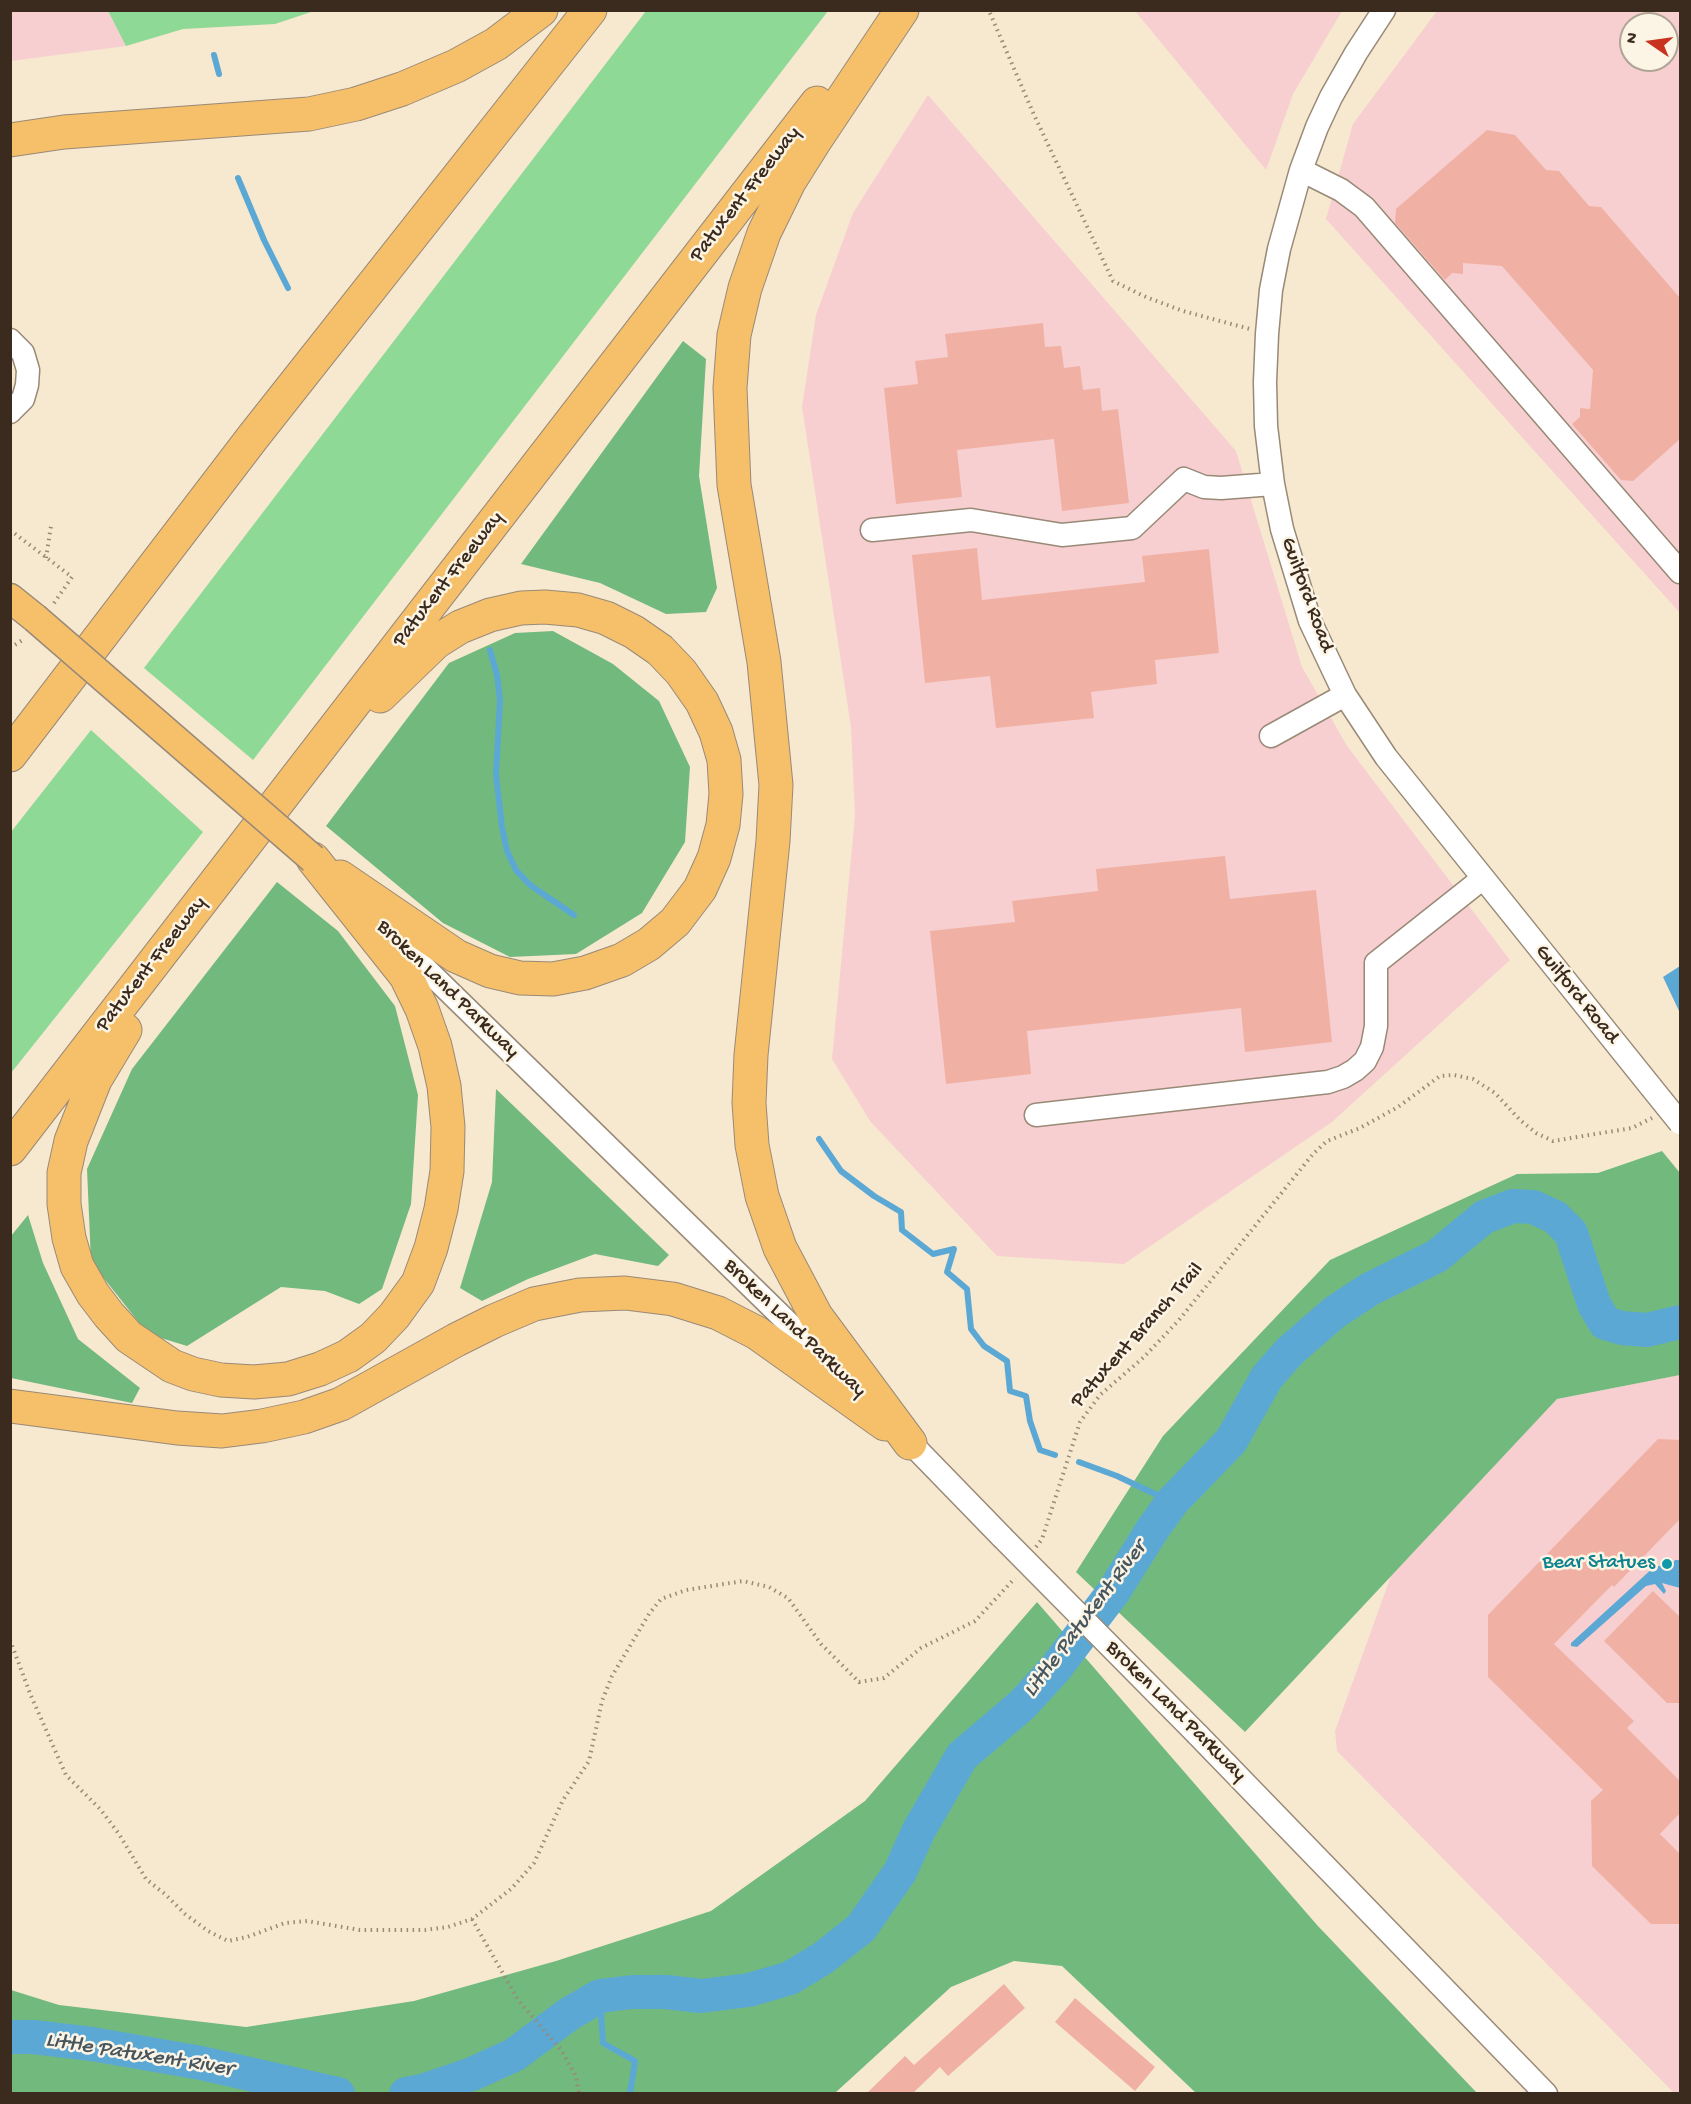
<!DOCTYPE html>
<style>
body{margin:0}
#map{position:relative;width:1691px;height:2104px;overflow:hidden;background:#f7e8d0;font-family:"Gochi Hand",sans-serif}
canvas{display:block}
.frame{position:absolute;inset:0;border:12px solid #3b2a1e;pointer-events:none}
.north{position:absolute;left:1619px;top:12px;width:60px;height:60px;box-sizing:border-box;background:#fcf5e5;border:2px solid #afa495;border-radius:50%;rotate:283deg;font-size:16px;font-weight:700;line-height:24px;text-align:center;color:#3b2a1e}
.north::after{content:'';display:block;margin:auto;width:21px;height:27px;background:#c8321e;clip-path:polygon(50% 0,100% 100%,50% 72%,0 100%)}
</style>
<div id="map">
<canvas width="1691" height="2104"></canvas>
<div class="frame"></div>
<div class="north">N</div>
</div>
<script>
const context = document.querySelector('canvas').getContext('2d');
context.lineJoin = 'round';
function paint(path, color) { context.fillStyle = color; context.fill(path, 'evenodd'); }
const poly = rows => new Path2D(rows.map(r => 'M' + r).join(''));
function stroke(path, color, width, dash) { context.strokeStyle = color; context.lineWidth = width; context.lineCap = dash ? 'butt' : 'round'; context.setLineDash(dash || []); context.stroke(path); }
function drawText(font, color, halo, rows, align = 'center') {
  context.font = font + ' "Gochi Hand",sans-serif'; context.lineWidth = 5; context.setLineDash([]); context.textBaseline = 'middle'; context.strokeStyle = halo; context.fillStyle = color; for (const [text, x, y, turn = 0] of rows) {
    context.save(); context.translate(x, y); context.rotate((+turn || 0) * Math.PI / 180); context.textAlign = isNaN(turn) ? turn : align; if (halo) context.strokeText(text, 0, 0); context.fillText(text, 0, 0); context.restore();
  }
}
const built = poly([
 [10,11,108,11,126,46,11,61],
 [1135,11,1342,11,1293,94,1266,170],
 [1437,11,1680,11,1680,613,1326,219,1353,124],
 [1631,24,1667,24,1667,60,1631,60],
 [928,95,1236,451,1302,667,1347,746,1510,960,1332,1122,1124,1264,997,1256,870,1121,832,1059,855,816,851,727,802,407,816,315,853,213],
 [1680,1375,1680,2093,1674,2093,1337,1751,1335,1731,1391,1576,1557,1399]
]);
const green = poly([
 [108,11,314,11,275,24,183,29,126,46],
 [646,11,828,11,253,760,144,668],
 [91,730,203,832,11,1073,11,832]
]);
const forest = poly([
 [683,341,706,359,699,476,717,588,706,612,666,614,600,583,521,564],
 [553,631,613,664,659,701,690,767,685,842,642,913,576,954,510,957,443,923,326,826,449,663,515,633],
 [277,882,338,931,395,1006,418,1095,411,1204,382,1289,359,1304,325,1291,281,1287,187,1346,148,1334,91,1262,87,1169,132,1069],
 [496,1089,669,1255,658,1266,595,1254,528,1279,482,1301,460,1288,492,1182],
 [1662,1151,1680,1173,1680,1375,1557,1399,1245,1732,1076,1572,1163,1436,1330,1260,1517,1174,1598,1173],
 [28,1215,43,1263,78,1339,140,1388,132,1403,11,1378,11,1236],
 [1037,1602,1317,1925,1477,2093,1196,2093,1062,1966,1014,1961,951,1987,835,2093,11,2093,11,1990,59,2005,246,2027,414,2001,556,1961,711,1911,865,1801]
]);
const water = poly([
 [1680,966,1680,1013,1663,977],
 [1675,1560,1680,1560,1680,1588,1662,1583,1666,1591,1664,1594,1655,1584,1646,1586,1577,1647,1571,1646,1571,1643,1655,1566,1670,1566]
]);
const stream = poly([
 [214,55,219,74],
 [238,178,264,240,288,288],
 [490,650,497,675,500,700,496,775,502,827,507,851,516,870,530,885,574,915],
 [819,1139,841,1171,874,1196,901,1212,902,1230,933,1254,954,1249,947,1272,967,1289,971,1329,984,1346,1007,1361,1010,1391,1026,1396,1030,1421,1040,1450,1055,1455],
 [1079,1462,1117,1476,1172,1502],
 [600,1996,603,2043,635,2061,630,2094]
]);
const river = poly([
 [10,2037,33,2037,92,2044,201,2063,338,2094],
 [406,2094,422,2091,472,2074,514,2055,569,2014,600,1996,632,1992,666,1992,701,1996,749,1990,790,1978,823,1958,861,1928,900,1872,919,1830,962,1756,1022,1705,1055,1669,1114,1591,1152,1530,1172,1502,1231,1441,1267,1377,1290,1351,1335,1312,1370,1289,1437,1256,1484,1217,1513,1206,1533,1207,1555,1217,1571,1233,1594,1304,1605,1323,1622,1328,1647,1330,1680,1322]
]);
const building = poly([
 [1487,130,1515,135,1546,170,1559,171,1589,206,1601,207,1680,298,1680,439,1633,481,1621,480,1572,424,1580,417,1580,408,1590,409,1593,370,1502,266,1463,263,1463,274,1452,273,1445,280,1395,223,1396,209],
 [1043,323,1045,347,1061,346,1064,368,1080,366,1083,390,1100,388,1102,411,1118,409,1129,503,1062,511,1054,439,957,450,962,497,896,504,884,388,918,384,915,361,948,357,945,334],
 [977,548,982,600,1145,582,1142,556,1209,549,1219,653,1155,660,1157,684,1091,692,1094,718,996,728,990,676,925,683,912,555],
 [1225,856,1230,899,1316,890,1332,1042,1245,1052,1241,1008,1027,1031,1031,1074,946,1084,930,931,1015,922,1012,901,1098,891,1096,869],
 [1658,1439,1680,1440,1680,1519,1614,1587,1612,1585,1554,1644,1634,1721,1627,1728,1680,1781,1680,1813,1660,1834,1680,1854,1680,1924,1651,1924,1592,1866,1591,1801,1603,1790,1488,1677,1488,1615],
 [1653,1591,1680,1617,1680,1703,1667,1703,1604,1641],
 [1004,1984,1025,2008,948,2076,940,2067,912,2094,866,2094,905,2056,914,2065],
 [1075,1998,1155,2067,1135,2091,1055,2022]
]);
const path = poly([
 [990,13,1034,115,1113,281,1146,297,1183,311,1250,329],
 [10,530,72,577,52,606],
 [46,558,51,526],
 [10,648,24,639],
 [1036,1547,1042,1539,1080,1422,1100,1395,1144,1357,1179,1320,1313,1154,1327,1141,1360,1128,1398,1107,1440,1076,1454,1075,1473,1079,1495,1093,1520,1120,1536,1133,1553,1141,1632,1128,1652,1118],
 [10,1640,31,1696,66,1775,101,1810,119,1834,146,1879,166,1895,185,1914,208,1931,228,1941,247,1937,285,1923,307,1921,360,1930,425,1930,448,1927,472,1919,511,1889,534,1863,563,1800,589,1761,602,1701,612,1676,649,1614,661,1599,686,1590,743,1581,769,1587,788,1598,821,1644,859,1682,884,1678,921,1648,975,1621,1015,1578],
 [472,1919,518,2000,561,2050,576,2076,579,2094]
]);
const minor = poly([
 [1384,10,1356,53,1331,97,1317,127,1301,170,1279,249,1271,290,1267,334,1265,382,1266,426,1273,484,1282,529,1310,621,1345,695,1386,757,1651,1087],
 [1301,170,1341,190,1364,207,1680,572],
 [10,340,23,353,28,370,27,385,23,399,10,412],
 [872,530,971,520,1062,535,1132,528,1184,479,1204,487,1221,488,1273,484],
 [1271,736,1345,695],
 [387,931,855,1388],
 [1036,1115,1328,1082,1343,1077,1355,1070,1365,1061,1372,1047,1376,1026,1376,963,1482,879],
 [900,1432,1002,1537],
 [1197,1734,1546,2094]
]);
const major = poly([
 [10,598,35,618]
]);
const highway = poly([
 [902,10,816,139,789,182,764,233,745,288,734,335,730,388,734,485,764,662,776,785,773,841,751,1055,749,1103,752,1145,762,1196,780,1248,816,1316,910,1443],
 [10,140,64,132,309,114,356,104,402,89,456,66,496,44,541,10],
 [10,755,253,437,590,10],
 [340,877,456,956,490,971,520,978,553,979,585,973,622,960,649,944,675,922,700,889,714,858,723,825,726,794,724,760,716,732,702,702,681,672,660,650,634,632,606,618,578,610,545,607,521,608,490,615,460,627,436,642,380,696],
 [125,1030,95,1080,71,1141,64,1173,64,1204,69,1238,77,1266,93,1294,109,1315,129,1337,172,1366,193,1374,221,1380,254,1382,288,1379,320,1369,348,1356,373,1338,394,1316,418,1283,431,1248,441,1209,447,1171,448,1127,444,1086,435,1046,422,1009,406,976,313,859],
 [10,1149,817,103],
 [10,1406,177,1428,222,1431,262,1426,304,1417,341,1404,456,1340,494,1321,534,1304,580,1295,625,1293,673,1299,718,1313,757,1333,885,1424]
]);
const minorBridge = poly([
 [1651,1087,1680,1123],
 [1002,1537,1197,1734]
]);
const majorBridge = poly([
 [35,618,313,859]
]);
const markers = [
 [1667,1564,6,"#0f9aa8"]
];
const streetNames = [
 ["Patuxent Freeway",746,195,-52],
 ["Patuxent Freeway",449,580,-52],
 ["Guilford Road",1306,595,70],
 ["Patuxent Freeway",152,965,-52],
 ["Broken Land Parkway",447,990,44],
 ["Guilford Road",1576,995,51],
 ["Broken Land Parkway",794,1329,44],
 ["Patuxent Branch Trail",1138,1336,-48],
 ["Broken Land Parkway",1175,1712,45]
];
const cultureNames = [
 ["Bear Statues",1655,1564]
];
const waterNames = [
 ["Little Patuxent River",1086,1620,-53],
 ["Little Patuxent River",139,2056,9]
];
paint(built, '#f7cfd0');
paint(green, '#8ed995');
paint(forest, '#72b97e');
paint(water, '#5ca8d5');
stroke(stream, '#5ca8d5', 6);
stroke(river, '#5ca8d5', 34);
paint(building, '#f0b1a4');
stroke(minor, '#998977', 25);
stroke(major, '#998977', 31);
stroke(highway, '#998977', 35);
stroke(path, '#998977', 4, [1.5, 4.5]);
stroke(minor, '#fff', 22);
stroke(major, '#f6c06b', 28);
stroke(highway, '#f6c06b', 33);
stroke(minorBridge, '#998977', 25, []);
stroke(majorBridge, '#998977', 31, []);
stroke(minorBridge, '#fff', 22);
stroke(majorBridge, '#f6c06b', 28);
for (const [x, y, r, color] of markers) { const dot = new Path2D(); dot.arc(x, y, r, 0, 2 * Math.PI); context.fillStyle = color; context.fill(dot); stroke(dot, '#fcf5e5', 2); }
drawText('21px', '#3b2a1e', '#fcf5e5', streetNames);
drawText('21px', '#0d838f', '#fcf5e5', cultureNames, 'right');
drawText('italic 22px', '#47565e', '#fcf5e5', waterNames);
</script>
